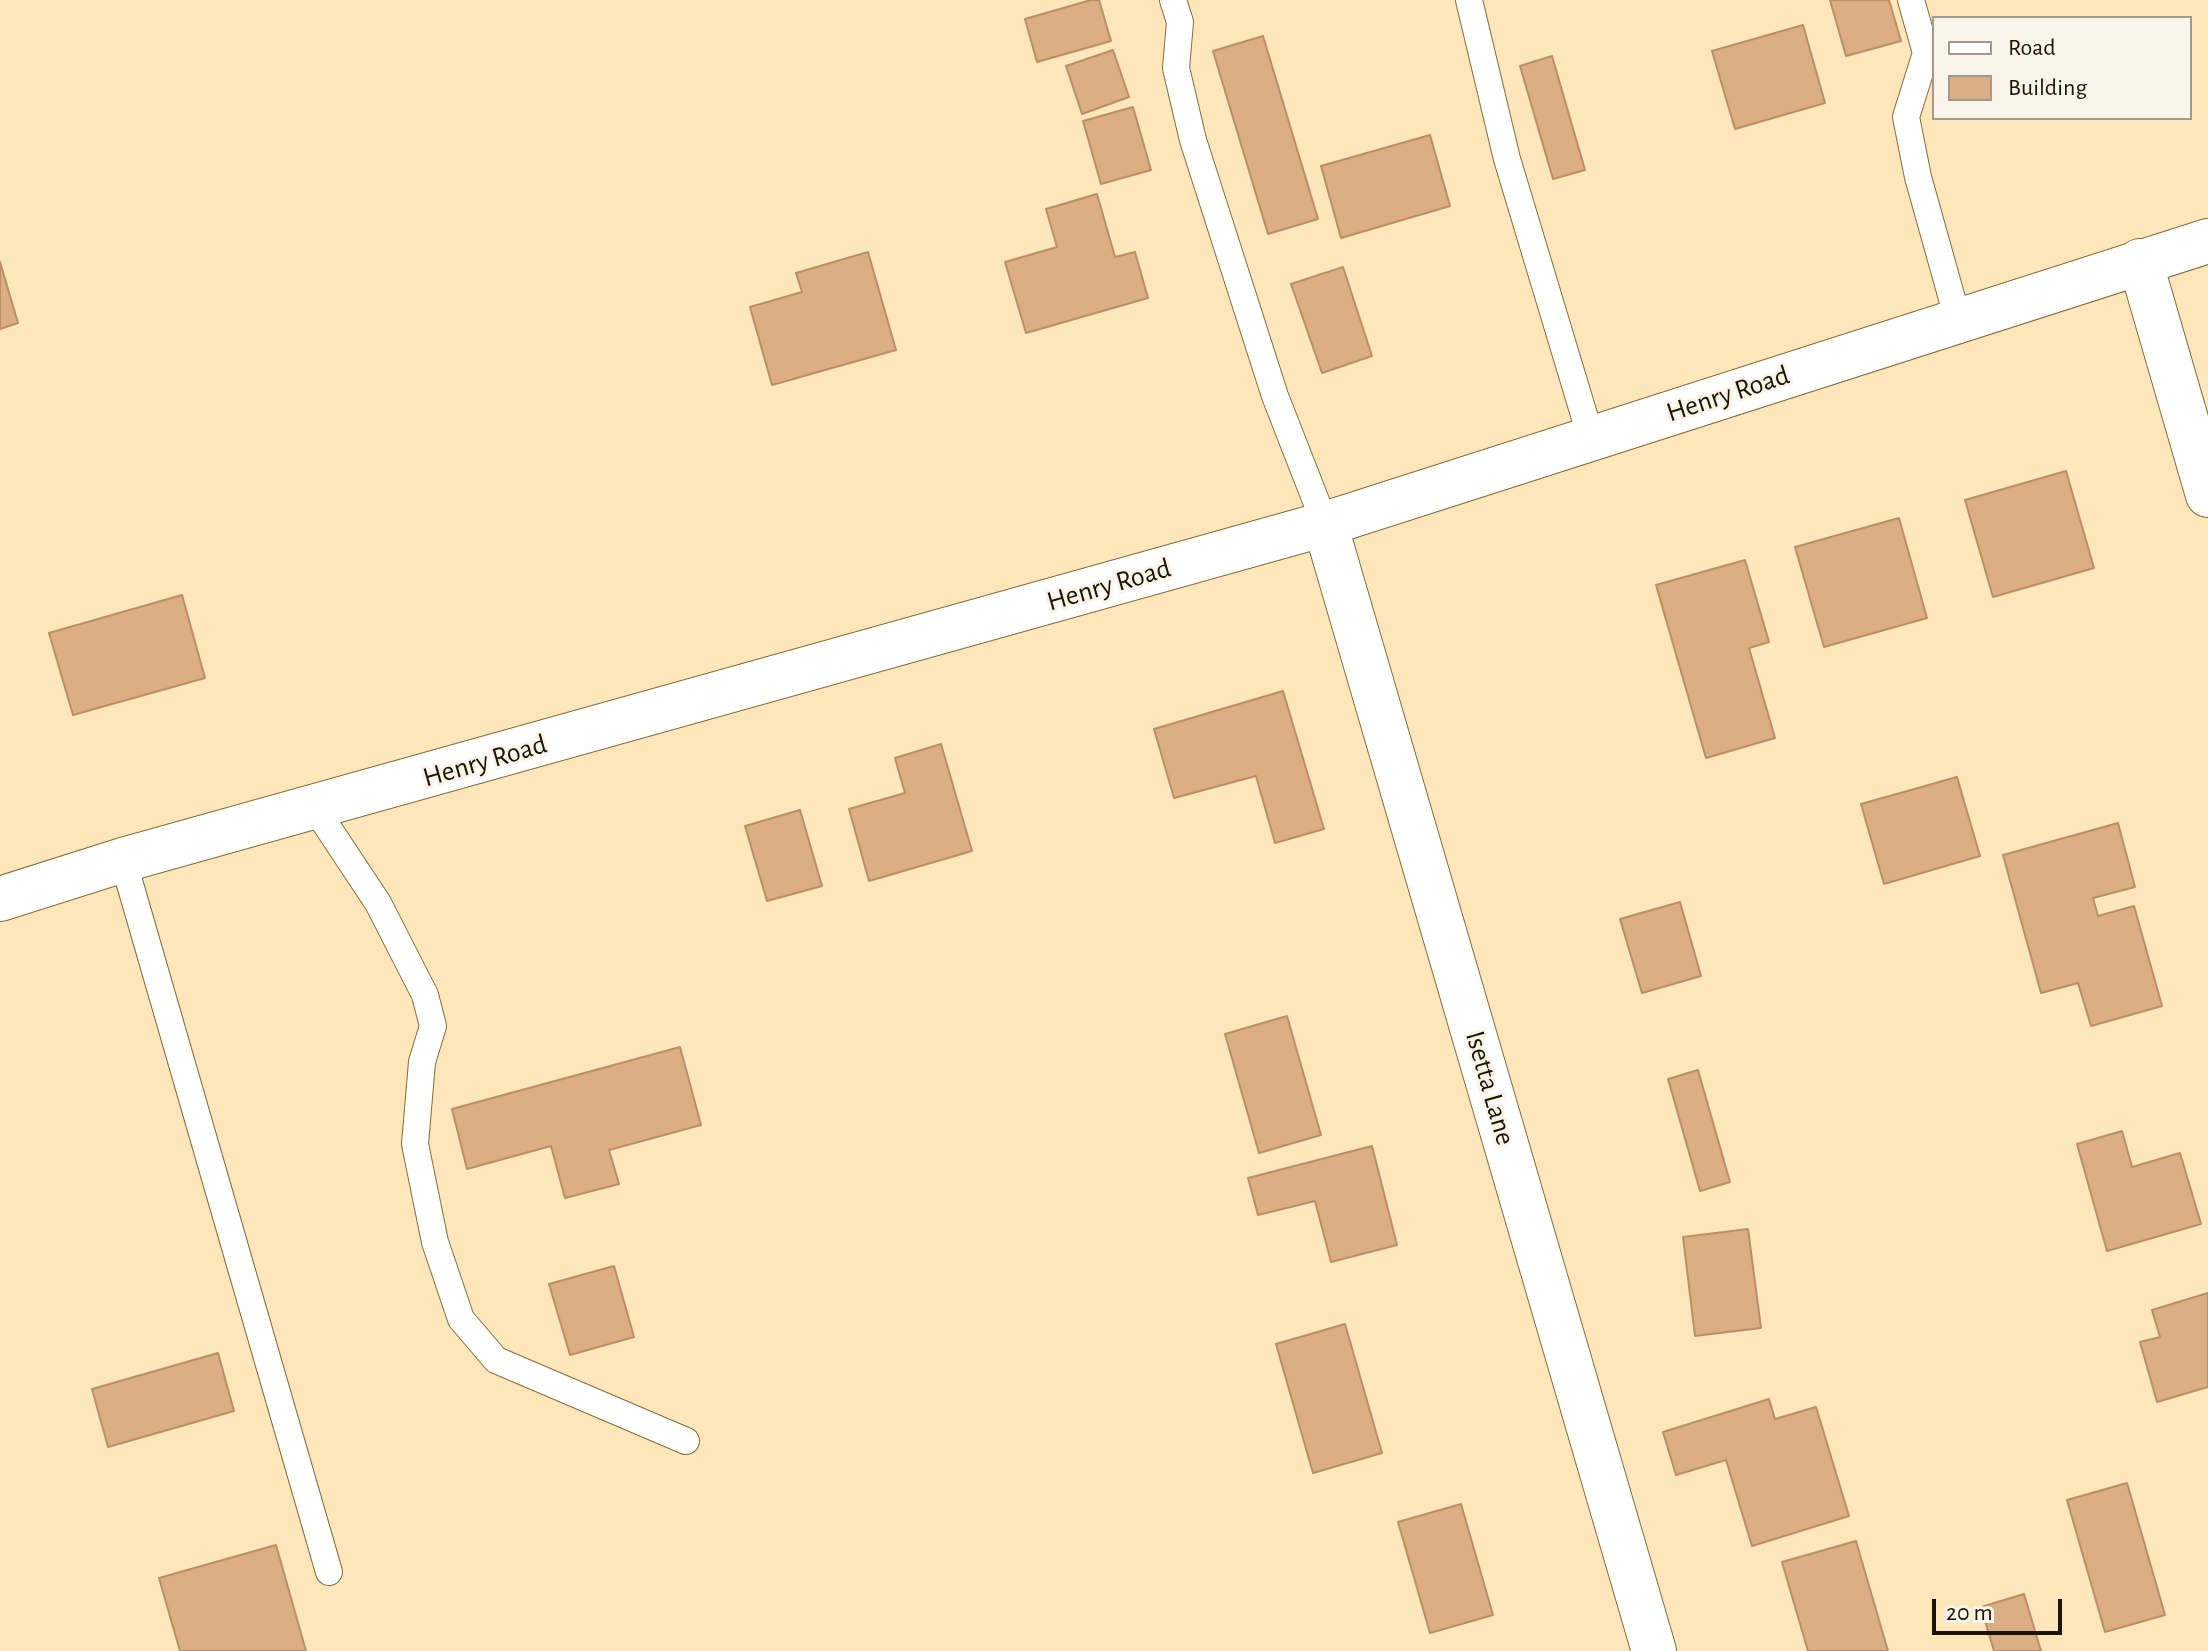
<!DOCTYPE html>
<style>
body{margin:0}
#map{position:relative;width:2208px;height:1651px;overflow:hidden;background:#fce6ba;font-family:"Alegreya Sans",sans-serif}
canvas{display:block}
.legend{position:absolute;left:1932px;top:16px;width:260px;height:104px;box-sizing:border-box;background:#faf5ea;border:2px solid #a29b8d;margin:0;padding:10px 14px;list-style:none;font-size:24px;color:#1d1301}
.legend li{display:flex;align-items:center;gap:16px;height:40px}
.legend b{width:40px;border:2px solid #a29b8d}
.scale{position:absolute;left:1932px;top:1599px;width:130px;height:36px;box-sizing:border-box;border:4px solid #1d1301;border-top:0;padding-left:10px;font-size:24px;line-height:28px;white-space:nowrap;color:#1d1301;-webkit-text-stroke:6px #faf5ea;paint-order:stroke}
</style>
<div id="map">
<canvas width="2208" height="1651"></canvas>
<ul class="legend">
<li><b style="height:10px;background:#fff"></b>Road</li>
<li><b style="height:22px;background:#dbae84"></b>Building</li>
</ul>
<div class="scale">20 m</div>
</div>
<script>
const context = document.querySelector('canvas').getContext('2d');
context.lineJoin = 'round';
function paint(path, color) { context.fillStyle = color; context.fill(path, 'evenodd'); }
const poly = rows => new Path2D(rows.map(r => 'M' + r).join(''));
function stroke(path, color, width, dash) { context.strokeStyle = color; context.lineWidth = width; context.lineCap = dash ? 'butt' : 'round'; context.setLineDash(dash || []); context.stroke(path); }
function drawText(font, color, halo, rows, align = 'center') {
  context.font = font + ' "Alegreya Sans",sans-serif'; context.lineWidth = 6; context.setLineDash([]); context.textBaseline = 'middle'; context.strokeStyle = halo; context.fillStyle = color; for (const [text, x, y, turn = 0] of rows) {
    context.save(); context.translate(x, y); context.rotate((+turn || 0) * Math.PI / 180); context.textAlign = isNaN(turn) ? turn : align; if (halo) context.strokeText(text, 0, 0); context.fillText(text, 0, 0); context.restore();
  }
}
const building = poly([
 [1091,0,1099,0,1111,41,1037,62,1025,19,1091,0],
 [1830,0,1889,0,1901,41,1846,56,1830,0],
 [1803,25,1825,103,1735,129,1712,51,1803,25],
 [1263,36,1318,219,1268,234,1213,51,1263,36],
 [1113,50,1129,97,1082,114,1066,66,1113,50],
 [1552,56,1585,170,1553,179,1520,66,1552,56],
 [1133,107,1151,170,1101,184,1083,121,1133,107],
 [1430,135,1450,206,1341,238,1321,166,1430,135],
 [1097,194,1115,257,1135,252,1148,298,1026,333,1005,262,1057,247,1046,209,1097,194],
 [868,252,896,350,772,385,750,307,802,292,796,273,868,252],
 [0,262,18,323,0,329,0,262],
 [1343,267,1372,356,1322,373,1291,284,1343,267],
 [2066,471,2094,568,1993,597,1965,500,2066,471],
 [1899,518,1927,618,1824,647,1795,547,1899,518],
 [1745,560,1769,642,1749,648,1775,738,1706,758,1656,585,1745,560],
 [182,595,205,678,73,715,49,633,182,595],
 [1283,691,1324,829,1275,843,1256,776,1174,798,1154,729,1283,691],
 [941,744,972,851,869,881,849,809,905,793,895,758,941,744],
 [1957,777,1980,856,1884,884,1861,804,1957,777],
 [800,810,822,886,767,901,745,826,800,810],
 [2118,823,2135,887,2093,898,2098,916,2134,906,2162,1006,2091,1026,2078,983,2041,993,2003,855,2118,823],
 [1680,902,1701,976,1642,993,1620,919,1680,902],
 [1287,1016,1321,1135,1259,1153,1225,1034,1287,1016],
 [680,1047,701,1125,609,1150,619,1184,565,1198,551,1146,467,1169,452,1109,680,1047],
 [1698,1070,1730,1182,1700,1191,1668,1079,1698,1070],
 [2122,1131,2132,1167,2180,1153,2201,1224,2107,1251,2077,1144,2122,1131],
 [1372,1146,1397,1245,1331,1262,1315,1201,1258,1215,1248,1178,1372,1146],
 [1748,1229,1761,1328,1695,1336,1683,1237,1748,1229],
 [614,1266,634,1337,570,1355,549,1284,614,1266],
 [2208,1293,2208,1387,2157,1402,2140,1342,2160,1337,2152,1310,2208,1293],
 [1345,1324,1382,1453,1313,1473,1276,1344,1345,1324],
 [218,1353,234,1411,108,1447,92,1389,218,1353],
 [1769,1399,1775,1419,1816,1407,1849,1516,1752,1546,1726,1460,1676,1475,1663,1432,1769,1399],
 [2127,1483,2165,1615,2105,1632,2067,1500,2127,1483],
 [1461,1504,1493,1615,1430,1633,1398,1522,1461,1504],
 [1856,1541,1888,1651,1808,1651,1782,1562,1856,1541],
 [276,1545,306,1651,180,1651,159,1578,276,1545],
 [2024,1594,2041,1651,1994,1651,1981,1607,2024,1594]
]);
const service = poly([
 [1173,0,1180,22,1176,68,1193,140,1275,396,1325,524],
 [1469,0,1507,159,1591,438],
 [1911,0,1926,53,1906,117,1918,177,1958,320],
 [315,808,378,903,425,995,433,1026,422,1062,415,1144,435,1242,461,1319,496,1360,686,1441],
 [123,860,329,1572]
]);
const minor = poly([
 [2140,261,2208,495],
 [1325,524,1654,1651]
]);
const tertiary = poly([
 [0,899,123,860,1325,524,2208,241]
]);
const streetNames = [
 ["Henry Road",1728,394,-18],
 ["Henry Road",1109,585,-16],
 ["Henry Road",485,761,-16],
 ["Isetta Lane",1490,1088,74]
];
paint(building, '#dbae84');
stroke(building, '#bb8f66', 2);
stroke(service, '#856c38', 28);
stroke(minor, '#856c38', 46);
stroke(tertiary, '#856c38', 46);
stroke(service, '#fff', 26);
stroke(minor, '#fff', 44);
stroke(tertiary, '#fff', 44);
drawText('28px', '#1d1301', '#faf5ea', streetNames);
</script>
